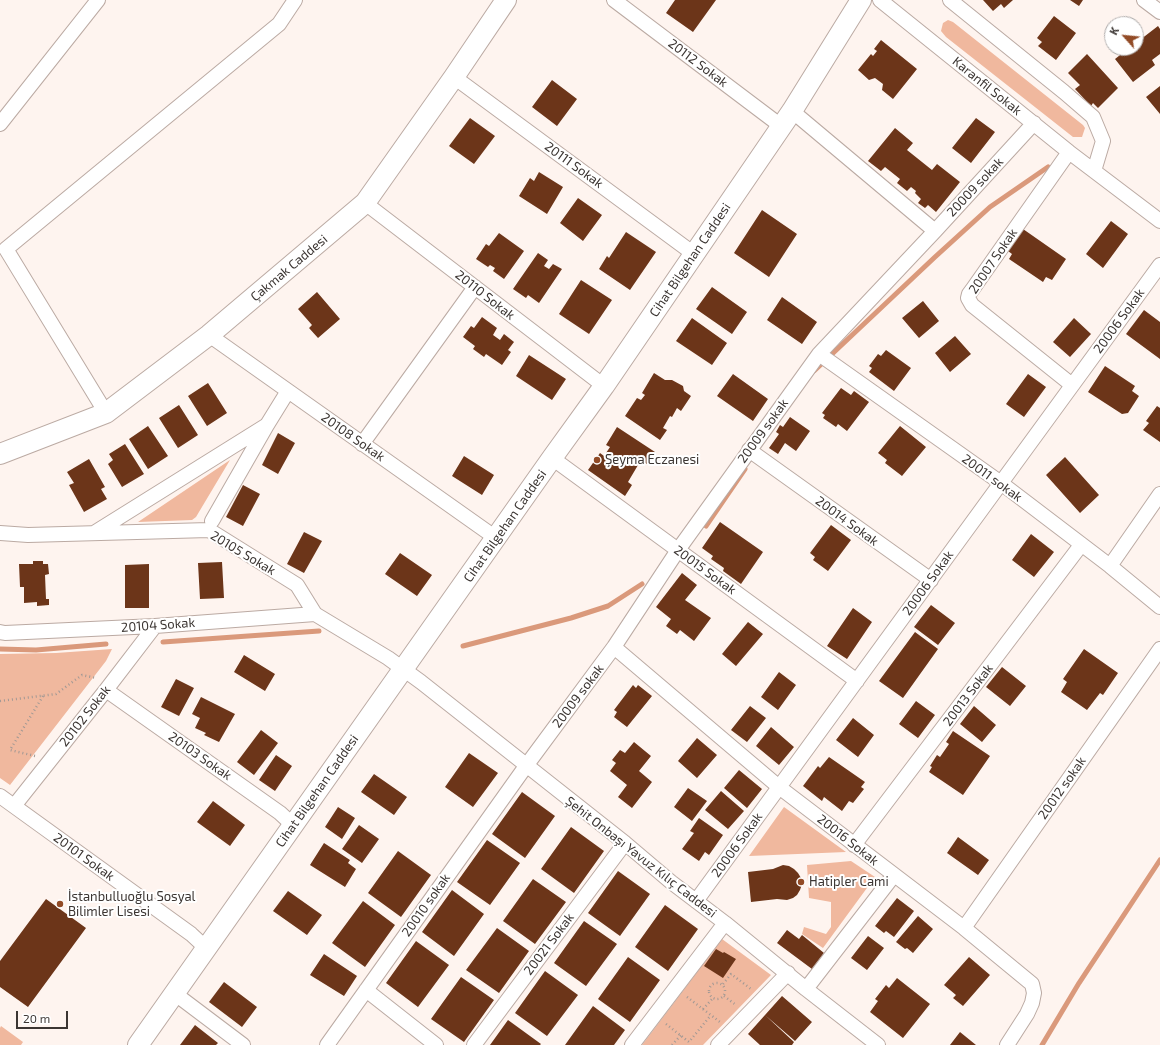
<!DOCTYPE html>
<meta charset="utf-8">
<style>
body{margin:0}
#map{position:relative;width:1160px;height:1045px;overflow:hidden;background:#fef4ef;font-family:"Exo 2",sans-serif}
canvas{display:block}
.north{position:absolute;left:1104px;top:16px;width:40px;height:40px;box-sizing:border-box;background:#fff;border:1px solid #b1aead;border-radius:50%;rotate:297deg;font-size:11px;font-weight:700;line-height:16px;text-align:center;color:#3b3532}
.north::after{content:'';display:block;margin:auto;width:14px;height:18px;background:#924b26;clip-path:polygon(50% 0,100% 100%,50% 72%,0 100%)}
.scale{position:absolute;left:16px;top:1011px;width:52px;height:18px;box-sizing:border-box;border:2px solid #3b3532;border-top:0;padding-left:5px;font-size:12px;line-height:14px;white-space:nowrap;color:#3b3532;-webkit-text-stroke:3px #fff;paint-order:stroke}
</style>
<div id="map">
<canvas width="1160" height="1045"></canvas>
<div class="north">K</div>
<div class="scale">20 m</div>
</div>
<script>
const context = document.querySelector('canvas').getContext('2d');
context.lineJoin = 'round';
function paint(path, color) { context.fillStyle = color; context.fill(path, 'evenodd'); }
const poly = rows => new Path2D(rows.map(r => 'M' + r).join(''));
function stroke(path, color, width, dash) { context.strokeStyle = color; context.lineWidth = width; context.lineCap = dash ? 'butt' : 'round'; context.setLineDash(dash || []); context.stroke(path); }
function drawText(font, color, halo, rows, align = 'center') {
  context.font = font + ' "Exo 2",sans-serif'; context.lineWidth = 4; context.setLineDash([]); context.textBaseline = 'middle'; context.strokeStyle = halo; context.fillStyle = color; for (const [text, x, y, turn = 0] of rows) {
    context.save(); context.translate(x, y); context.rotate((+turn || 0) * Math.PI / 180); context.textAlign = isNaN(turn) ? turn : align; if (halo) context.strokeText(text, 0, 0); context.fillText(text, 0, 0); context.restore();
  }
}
const green = poly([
 [948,20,953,22,1083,125,1085,128,1082,137,1073,137,946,37,941,31,943,23],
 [230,460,196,517,192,520,138,522],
 [112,649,106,661,10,785,0,778,0,654,56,653],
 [784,807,846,852,749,856],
 [851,861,875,877,823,948,802,934,804,927,826,934,831,927,831,902,809,898,807,865],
 [722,939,771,975,703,1045,642,1045],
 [1,1026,23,1042,21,1045,0,1045,0,1028]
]);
const stream = poly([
 [814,371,935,257,990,207,1048,167],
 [706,526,745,469],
 [163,642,319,631],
 [463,646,571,618,608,606,642,584],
 [0,649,36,650,106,644],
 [1042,1045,1079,983,1160,860]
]);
const building = poly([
 [675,0,716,0,693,32,666,13],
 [983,0,1013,0,1004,8,1001,4,993,11],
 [1070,0,1083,0,1079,6],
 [1054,16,1076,33,1056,60,1038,46,1042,42,1037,38],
 [1158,26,1160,29,1160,54,1152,60,1155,65,1133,82,1115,59,1129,48,1136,48,1136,43],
 [881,40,917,69,893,99,882,90,883,84,875,78,869,80,858,70,871,54,873,56,877,51,874,49],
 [1087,54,1118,88,1098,108,1093,103,1091,106,1075,89,1080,85,1068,73],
 [552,80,577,99,557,126,532,107],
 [1160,86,1160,114,1146,97],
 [470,118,495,136,474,164,449,146],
 [976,118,995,132,971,163,952,148],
 [895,128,913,143,907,150,932,170,937,164,960,182,936,212,928,205,925,208,918,203,921,199,915,193,916,191,911,187,907,191,897,183,900,179,885,167,881,171,868,161],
 [539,172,563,187,547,214,519,196,530,178,534,181],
 [578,198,602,215,583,241,560,223],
 [762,210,797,234,769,277,734,253],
 [1111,221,1128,234,1103,268,1086,254],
 [1023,229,1066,259,1052,280,1046,277,1043,282,1009,259,1012,254,1008,251],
 [626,232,656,252,630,290,599,269,607,256,609,258],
 [499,233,524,251,504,279,493,271,495,268,490,265,488,267,476,259,486,244,489,246],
 [538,253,548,260,544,266,549,269,553,264,562,269,539,303,528,295,526,298,513,289],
 [581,280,612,300,589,334,559,314],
 [712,287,747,312,732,334,696,309],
 [317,292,340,319,318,338,309,328,312,325,298,309],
 [782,297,817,322,802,344,767,320],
 [923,301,939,321,919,338,902,318],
 [1144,310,1160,322,1160,359,1126,334],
 [482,317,497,328,493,335,500,340,504,334,514,342,508,350,511,352,502,365,486,354,484,357,473,349,475,346,463,337,471,326,474,328],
 [692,318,727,343,712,365,676,341],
 [1074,318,1091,334,1070,357,1053,342],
 [955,336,971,354,950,372,935,353],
 [886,350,911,368,894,391,869,372,872,368,869,366,878,354,881,356],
 [529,355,566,379,552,400,516,376],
 [1105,366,1135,386,1132,391,1139,396,1128,413,1122,414,1088,392],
 [654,373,665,380,672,380,683,386,684,391,691,396,681,411,677,408,672,417,670,416,663,428,667,430,660,440,625,416,637,398,641,400,645,395,642,393],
 [733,374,768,399,753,421,717,396],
 [1028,374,1046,387,1024,417,1006,404],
 [208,383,227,413,207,426,188,396],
 [841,388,851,395,854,391,869,402,847,431,838,424,836,427,823,418,825,415,822,413],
 [179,405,198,435,178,448,159,418],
 [1157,406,1160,408,1160,442,1143,430,1149,423,1146,421],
 [790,417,810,431,796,451,785,443,778,454,769,448,779,434,776,432,780,425,783,427],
 [148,426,168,456,148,469,129,439],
 [900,426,926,447,902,476,885,463,887,460,878,453],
 [617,427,655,452,647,464,641,460,628,482,632,485,625,496,588,470,600,453,604,456,610,447,606,445],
 [278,433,295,443,278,474,262,465],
 [125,444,144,474,122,487,108,464,113,460,109,454],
 [464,456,494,475,482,495,452,476],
 [1065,457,1099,495,1080,513,1046,475],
 [89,459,105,487,101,489,107,499,84,512,69,485,74,483,67,472],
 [243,485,260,494,243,526,226,517],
 [720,522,763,552,741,584,723,571,724,568,711,559,713,556,702,548],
 [831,525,851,540,828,571,813,560,815,557,810,553],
 [304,532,322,541,304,573,287,564],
 [1031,534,1054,552,1034,577,1012,560],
 [400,553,432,575,417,596,385,574],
 [33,561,43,561,43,564,48,564,49,574,45,575,46,599,49,599,49,605,37,606,37,602,24,603,24,587,20,587,19,564,33,564],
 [222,562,224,598,200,599,198,563],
 [149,564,149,608,125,608,125,565],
 [682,573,697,585,685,600,711,618,694,641,680,630,677,634,666,626,671,619,656,607],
 [931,605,955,623,938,645,914,627],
 [853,608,872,622,847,659,827,646],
 [748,622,763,634,736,666,722,654],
 [915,632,938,649,903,698,879,681],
 [1084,649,1118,673,1103,695,1100,693,1087,710,1061,692,1067,682,1063,679],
 [244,655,275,674,265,691,234,672],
 [1002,667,1026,686,1010,706,986,687],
 [779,672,796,685,778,710,761,697],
 [176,679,194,688,179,716,161,707],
 [633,685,636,688,638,685,652,696,627,727,614,717,617,712,614,710],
 [201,697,235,714,219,742,204,735,206,733,195,728,200,718,192,714],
 [916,701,935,715,918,738,899,724],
 [750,706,766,718,747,742,731,730],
 [974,706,996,725,982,742,960,724],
 [853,718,874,735,858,757,836,740],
 [771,727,794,747,779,765,756,746],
 [261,730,278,743,254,775,237,762],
 [953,731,990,756,963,795,929,772,932,767,930,766,937,755,940,757,949,744,946,742],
 [697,738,717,755,697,778,678,761],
 [634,742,651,756,639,771,652,782,632,808,618,797,627,785,610,771,616,763,612,760,620,750,625,753],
 [469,753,498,773,473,807,445,787],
 [276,755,292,766,275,791,259,780],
 [829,757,865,782,861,787,864,789,853,803,849,801,842,811,824,797,822,801,803,786,818,766,820,768],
 [739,770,762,789,747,808,724,788],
 [374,774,407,797,394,815,361,792],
 [688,788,707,801,692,821,674,807],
 [721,791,744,811,728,829,705,810],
 [522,792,555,816,525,858,492,834],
 [213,801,245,825,230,846,197,822],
 [338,807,355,818,342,839,325,827],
 [699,818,723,835,709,855,705,852,699,861,682,849,694,833,690,831],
 [359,825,379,839,362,863,342,849],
 [571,827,604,851,574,893,541,869],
 [958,837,989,860,978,875,947,853],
 [487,840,520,863,490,905,457,882],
 [324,843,350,860,348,863,356,869,345,887,310,865],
 [398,851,431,875,401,917,368,893],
 [783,865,789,866,794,869,798,873,801,878,802,884,800,890,797,895,793,898,787,900,777,899,751,902,748,872,773,869],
 [618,871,650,894,620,936,588,913],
 [533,879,566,902,535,944,503,921],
 [452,890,484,914,454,956,422,932],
 [288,891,322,915,307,935,273,911],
 [897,898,914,911,894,937,886,931,884,933,875,926],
 [46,899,86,928,28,1007,0,987,0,961],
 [363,901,395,925,365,967,332,943],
 [665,905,698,929,668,971,635,947],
 [918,916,933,929,913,953,907,948,905,949,896,942],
 [584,921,617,944,586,986,554,963],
 [497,928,529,951,499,993,466,970],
 [787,930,799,939,802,935,824,953,812,969,777,943],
 [868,936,884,948,867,970,851,958],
 [416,941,449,965,418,1007,386,983],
 [716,949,723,953,724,952,736,959,723,978,704,966],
 [324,954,357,976,344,996,310,975],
 [628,957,660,980,630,1022,598,999],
 [969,957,990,975,963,1006,953,998,956,995,944,985],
 [545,971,578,995,547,1036,515,1013],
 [461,977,494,1000,464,1042,431,1019],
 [897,978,930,1004,903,1038,870,1012,878,1001,875,999,886,985,889,988],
 [224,982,257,1007,242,1027,209,1002],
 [782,996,812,1022,795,1041,765,1015],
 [593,1006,625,1030,614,1045,565,1045],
 [765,1015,794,1042,792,1045,760,1045,748,1034],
 [508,1020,541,1044,540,1045,490,1045],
 [195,1025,218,1043,216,1045,180,1045],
 [960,1032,976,1045,950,1045]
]);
const path = poly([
 [0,701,56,694,82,675,96,678],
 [35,756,10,750,43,696],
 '709 991a8 8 0 1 1 16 0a8 8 0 1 1-16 0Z',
 [723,984,731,974,751,989],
 [724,996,736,1005],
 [687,997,720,1022],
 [703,1009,713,998],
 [666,1024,689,1042,711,1015],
 [672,1045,681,1035]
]);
const minor = poly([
 [614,0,781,126],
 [880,0,1069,152,1160,221],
 [950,0,1064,92,1093,117,1103,141,1094,171],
 [1144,0,1160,12],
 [454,77,694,254],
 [792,111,935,231],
 [0,124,98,0],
 [1069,152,972,290,969,294,968,298,972,305,1072,385],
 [365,203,604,386],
 [209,335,496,538],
 [819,354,1001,483,1110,566,1160,607],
 [106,413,6,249,279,24,295,0],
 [362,444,475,287],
 [749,450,931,580],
 [552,458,857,681],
 [212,521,267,425,288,391],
 [0,533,28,535,209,530,297,585,315,614,388,658,421,682,625,843,671,882,725,923,806,989,878,1045],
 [94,533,267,425],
 [1110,566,1160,494],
 [0,632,5,633,155,626,315,614],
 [614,647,779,787,964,928,1032,984,1034,993,1032,1003,1027,1014,1007,1045],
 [106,690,280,813,293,825],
 [0,796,191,934,206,948],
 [14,806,106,690,155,626],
 [854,845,1081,545],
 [696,901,1160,265],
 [964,928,1160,649],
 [806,989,894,875],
 [366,990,436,1045],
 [174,993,243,1045],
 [327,1045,526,766,614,647,678,550,819,354,935,231,1034,123],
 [474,1045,625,843],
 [632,1045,725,923],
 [718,1045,788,973]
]);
const secondary = poly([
 [0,454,106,413,209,335,365,203,454,77,506,0],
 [138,1045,552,458,604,386,792,111,861,0]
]);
const markers = [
 [597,460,4,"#924b26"],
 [801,882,4,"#924b26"],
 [60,904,4,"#924b26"]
];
const streetNames = [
 ["20112 Sokak",698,63,37],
 ["Karanfil Sokak",987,86,39],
 ["20111 Sokak",574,165,36],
 ["20009 sokak",975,187,-47],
 ["Cihat Bilgehan Caddesi",690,260,-56],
 ["20007 Sokak",993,261,-56],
 ["Çakmak Caddesi",289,268,-40],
 ["20110 Sokak",485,295,38],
 ["20006 Sokak",1119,321,-54],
 ["20009 sokak",763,431,-54],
 ["20108 Sokak",353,437,35],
 ["20011 sokak",992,478,36],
 ["20014 Sokak",847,521,36],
 ["Cihat Bilgehan Caddesi",505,526,-55],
 ["20105 Sokak",243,553,31],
 ["20015 Sokak",705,570,36],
 ["20006 Sokak",928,583,-54],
 ["20104 Sokak",158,625,-4],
 ["20013 Sokak",968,695,-53],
 ["20009 sokak",578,696,-53],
 ["20102 Sokak",85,716,-52],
 ["20103 Sokak",200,756,35],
 ["20012 sokak",1062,788,-55],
 ["Cihat Bilgehan Caddesi",317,791,-55],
 ["20016 Sokak",848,840,38],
 ["20006 Sokak",737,845,-54],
 ["20101 Sokak",84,857,36],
 ["Şehit Onbaşı Yavuz Kılıç Caddesi",641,857,38],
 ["20010 sokak",426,905,-55],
 ["20021 Sokak",549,944,-53]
];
const poiNames = [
 ["Şeyma Eczanesi",605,460],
 ["Hatipler Cami",809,882],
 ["İstanbulluoğlu Sosyal",68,897],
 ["Bilimler Lisesi",68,912]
];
paint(green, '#f0b89e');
stroke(stream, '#da997b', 5);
paint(building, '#6c3519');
stroke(minor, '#bbaaa3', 16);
stroke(secondary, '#bbaaa3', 22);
stroke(path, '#a09894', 2.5, [1, 3]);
stroke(minor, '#fff', 14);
stroke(secondary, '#fff', 20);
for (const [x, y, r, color] of markers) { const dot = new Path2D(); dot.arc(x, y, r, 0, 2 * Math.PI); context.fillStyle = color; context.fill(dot); stroke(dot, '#fff', 1.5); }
drawText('13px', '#3b3532', '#fff', streetNames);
drawText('13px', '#3b3532', '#fff', poiNames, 'left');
</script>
